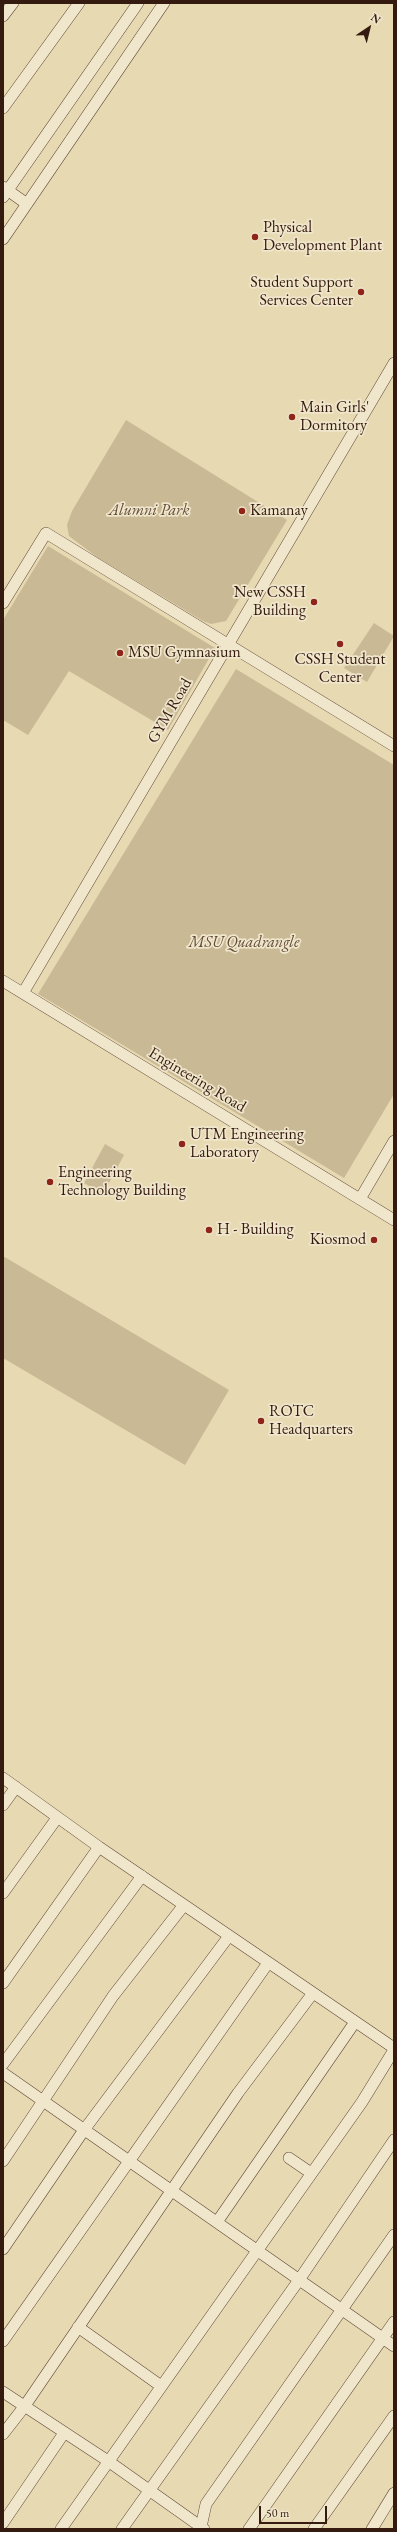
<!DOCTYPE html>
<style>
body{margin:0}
#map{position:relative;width:397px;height:2532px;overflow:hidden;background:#e7d9b1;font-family:"EB Garamond",serif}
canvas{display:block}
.frame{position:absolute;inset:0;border:4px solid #351a0f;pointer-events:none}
.north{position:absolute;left:349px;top:8px;width:40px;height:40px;-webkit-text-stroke:3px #efe6cc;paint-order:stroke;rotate:35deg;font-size:11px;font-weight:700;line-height:16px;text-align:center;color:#351a0f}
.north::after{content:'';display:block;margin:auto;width:14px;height:18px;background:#351a0f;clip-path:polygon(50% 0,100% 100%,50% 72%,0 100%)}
.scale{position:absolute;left:259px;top:2506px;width:68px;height:18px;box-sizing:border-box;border:2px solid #351a0f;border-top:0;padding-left:5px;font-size:12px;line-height:14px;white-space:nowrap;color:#351a0f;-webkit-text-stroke:3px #efe6cc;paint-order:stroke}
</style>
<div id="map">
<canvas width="397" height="2532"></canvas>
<div class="frame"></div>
<div class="north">N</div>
<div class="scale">50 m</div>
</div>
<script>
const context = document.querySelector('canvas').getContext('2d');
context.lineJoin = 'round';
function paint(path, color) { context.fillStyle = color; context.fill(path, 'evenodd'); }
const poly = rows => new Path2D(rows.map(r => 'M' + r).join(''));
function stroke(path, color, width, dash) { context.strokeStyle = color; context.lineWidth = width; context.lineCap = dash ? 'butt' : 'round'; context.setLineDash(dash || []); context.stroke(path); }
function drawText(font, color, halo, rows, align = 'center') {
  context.font = font + ' "EB Garamond",serif'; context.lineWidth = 3.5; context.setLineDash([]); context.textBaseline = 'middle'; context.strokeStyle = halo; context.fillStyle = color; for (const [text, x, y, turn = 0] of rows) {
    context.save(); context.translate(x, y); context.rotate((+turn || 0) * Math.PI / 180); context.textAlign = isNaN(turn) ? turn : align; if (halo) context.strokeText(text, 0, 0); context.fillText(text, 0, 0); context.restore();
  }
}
const green = poly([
 [126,420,287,520,226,621,211,624,203,621,97,557,69,536,67,525,72,511],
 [48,546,215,648,168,730,69,671,28,735,3,720,3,620],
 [374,623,394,636,367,682,344,668],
 [236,669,394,765,394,1094,344,1178,38,994],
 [105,1144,124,1155,103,1194,84,1183],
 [3,1256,229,1390,185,1465,3,1358]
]);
const minor = poly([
 [3,16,13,3],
 [3,108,79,3],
 [3,187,27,204],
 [3,197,138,3],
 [3,239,164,3],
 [3,603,46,533,394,746],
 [3,981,394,1220],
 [23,993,394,363],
 [360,1199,394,1141],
 [3,1778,99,1847,394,2048],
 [3,1805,16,1787],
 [3,1893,57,1818],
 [3,1983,99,1847],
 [3,2064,142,1876],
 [3,2073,394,2346],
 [289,2158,311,2173],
 [3,2161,113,1996,184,1905],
 [217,2222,355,2022],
 [3,2249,84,2130,229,1936],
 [78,2327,161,2386],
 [3,2341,268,1963],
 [3,2392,108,2461,204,2529],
 [3,2434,24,2407,238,2093,313,1993],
 [3,2523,64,2433],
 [201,2527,206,2504,394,2235],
 [61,2529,362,2102,394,2050],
 [122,2529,299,2280,394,2140],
 [249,2529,394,2322],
 [314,2529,394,2416],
 [372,2529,394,2493]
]);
const markers = [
 [255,237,4,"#8f2418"],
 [361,292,4,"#8f2418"],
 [292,417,4,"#8f2418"],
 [242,511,4,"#8f2418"],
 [314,602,4,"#8f2418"],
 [340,644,4,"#8f2418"],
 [120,653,4,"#8f2418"],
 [182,1144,4,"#8f2418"],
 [50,1182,4,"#8f2418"],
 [209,1230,4,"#8f2418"],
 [374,1240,4,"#8f2418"],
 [261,1421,4,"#8f2418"]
];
const poiNames = [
 ["Physical",263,228],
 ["Development Plant",263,246],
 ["Student Support",353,283,"right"],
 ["Services Center",353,301,"right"],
 ["Main Girls'",300,408],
 ["Dormitory",300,426],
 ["Kamanay",250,511],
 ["New CSSH",306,593,"right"],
 ["Building",306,611,"right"],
 ["MSU Gymnasium",128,653],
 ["CSSH Student",340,660,"center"],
 ["Center",340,678,"center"],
 ["UTM Engineering",190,1135],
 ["Laboratory",190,1153],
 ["Engineering",58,1173],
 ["Technology Building",58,1191],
 ["H - Building",217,1230],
 ["Kiosmod",366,1240,"right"],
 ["ROTC",269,1412],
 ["Headquarters",269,1430]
];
const parkNames = [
 ["Alumni Park",149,511],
 ["MSU Quadrangle",244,943]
];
const streetNames = [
 ["GYM Road",170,711,-60],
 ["Engineering Road",197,1080,31]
];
paint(green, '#c9b995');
stroke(minor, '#624a38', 12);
stroke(minor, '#efe6cc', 11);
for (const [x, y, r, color] of markers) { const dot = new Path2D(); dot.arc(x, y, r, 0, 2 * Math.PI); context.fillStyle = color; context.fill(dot); stroke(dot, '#efe6cc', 1.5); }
drawText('16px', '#351a0f', '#efe6cc', poiNames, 'left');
drawText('italic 16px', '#614a37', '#efe6cc', parkNames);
drawText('16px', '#351a0f', '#efe6cc', streetNames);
</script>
